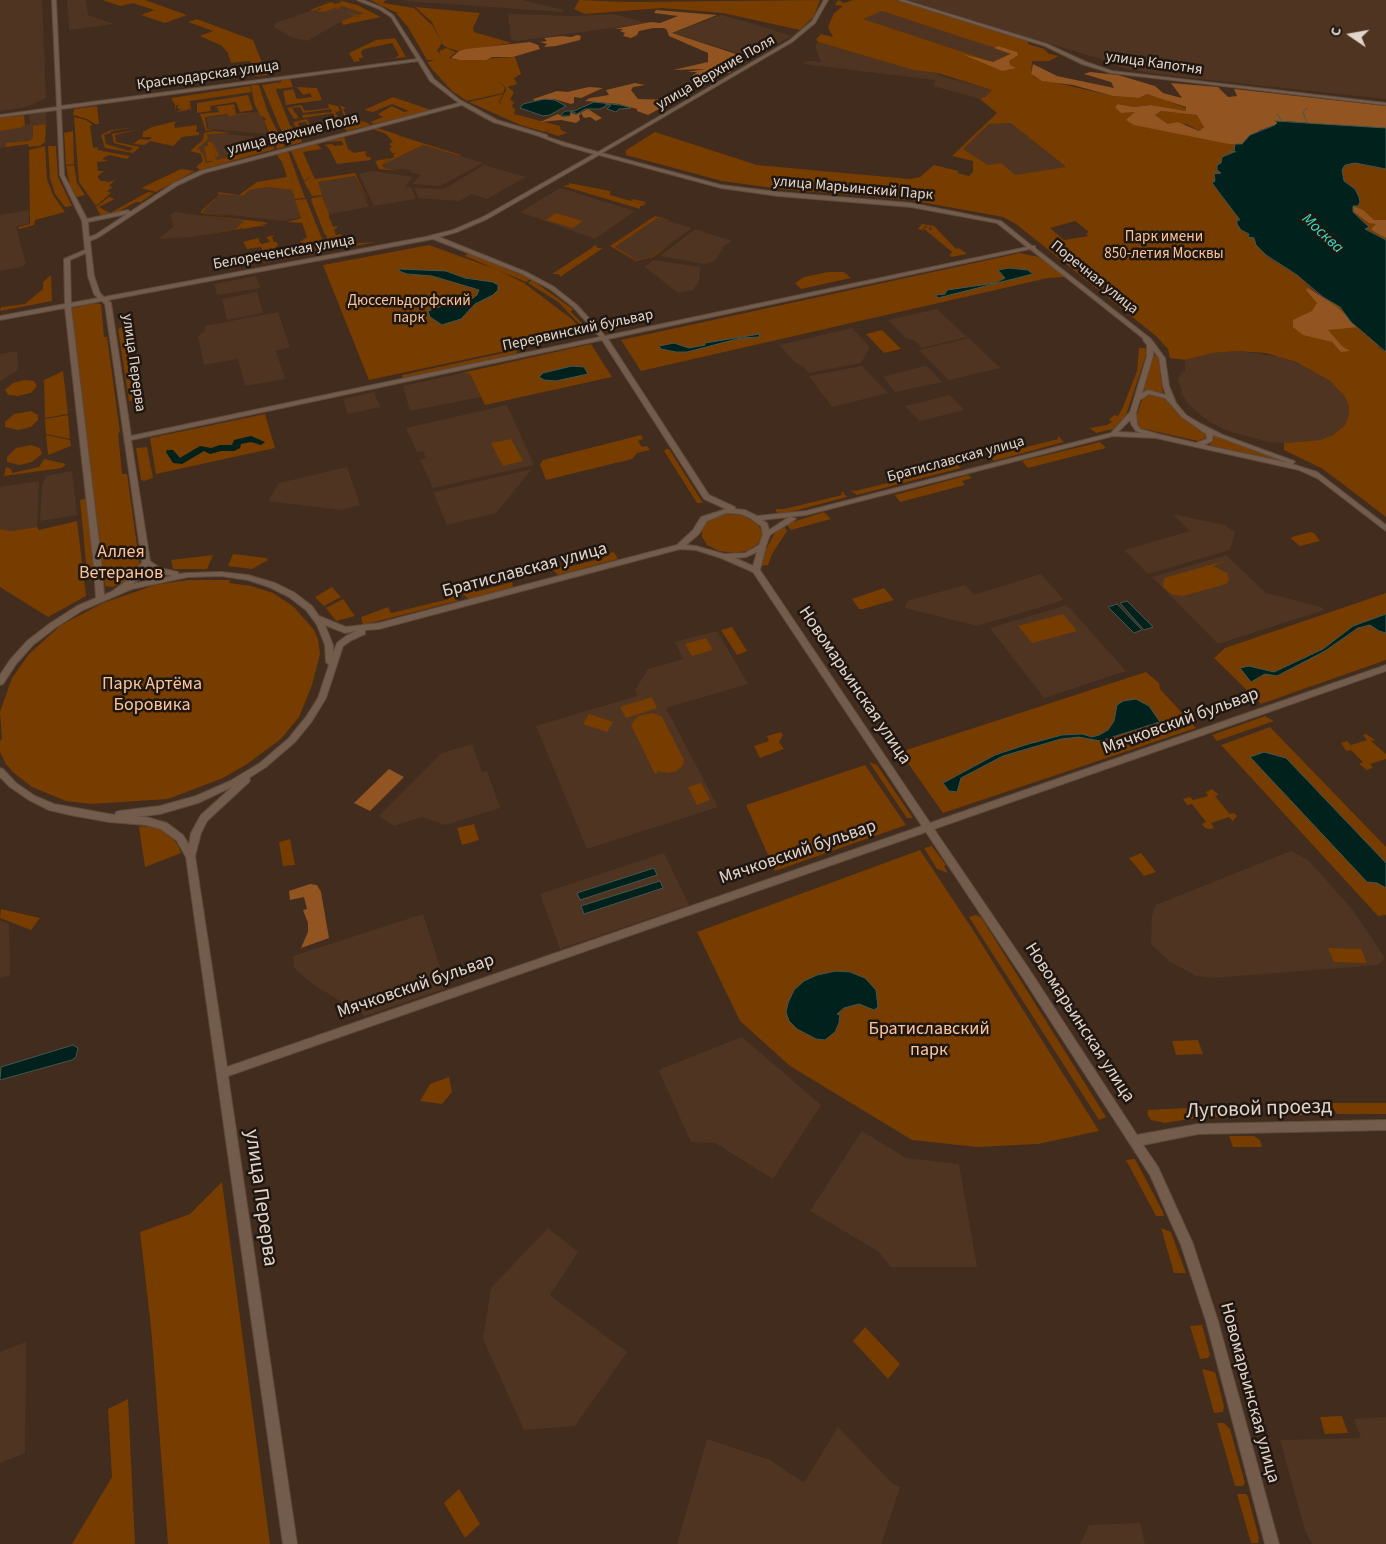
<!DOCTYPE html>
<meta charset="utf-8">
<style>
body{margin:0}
#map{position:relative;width:1386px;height:1544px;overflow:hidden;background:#412c1d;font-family:"Source Sans 3",sans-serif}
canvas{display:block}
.north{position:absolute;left:1326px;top:10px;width:50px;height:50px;-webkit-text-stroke:4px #201710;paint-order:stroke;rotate:282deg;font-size:14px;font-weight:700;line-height:20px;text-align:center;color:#e3d5cc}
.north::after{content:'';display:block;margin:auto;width:18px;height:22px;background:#e3d5cc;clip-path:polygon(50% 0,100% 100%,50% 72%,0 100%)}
</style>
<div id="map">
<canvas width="1386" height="1544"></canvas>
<div class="north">С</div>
</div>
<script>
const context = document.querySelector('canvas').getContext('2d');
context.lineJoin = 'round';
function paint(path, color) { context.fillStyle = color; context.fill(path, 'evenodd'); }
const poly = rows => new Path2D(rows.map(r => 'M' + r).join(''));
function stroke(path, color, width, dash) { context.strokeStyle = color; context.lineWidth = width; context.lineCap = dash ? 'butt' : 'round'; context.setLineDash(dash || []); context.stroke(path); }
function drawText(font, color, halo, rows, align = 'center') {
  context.font = font + ' "Source Sans 3",sans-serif'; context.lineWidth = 5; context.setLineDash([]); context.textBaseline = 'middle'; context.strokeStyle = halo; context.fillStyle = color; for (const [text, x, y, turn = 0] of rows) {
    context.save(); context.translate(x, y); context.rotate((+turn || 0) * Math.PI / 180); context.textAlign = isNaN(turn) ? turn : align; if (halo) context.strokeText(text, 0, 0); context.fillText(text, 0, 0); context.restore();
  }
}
const built = poly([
 [0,0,42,0,46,98,27,107,0,111],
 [67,0,86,0,88,15,114,24,69,30],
 [406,0,522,0,564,10,562,12,405,1],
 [908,0,1386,0,1386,99,1163,75,1126,69,1100,59],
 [346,2,372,14,367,19,338,23,307,41,291,37,274,27,275,23,322,7],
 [882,11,1012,53,993,62,862,19],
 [508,14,573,16,613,14,648,23,516,41,511,39],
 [721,15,754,24,791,36,753,58,673,33],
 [818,42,913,70,938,73,938,75,992,90,985,97,980,99,933,86,935,80,803,64,806,61,821,62,815,47],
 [46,112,46,124,36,126,36,139,29,144,0,148,0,130,30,124,29,114],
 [258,112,262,115,268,134,209,129,206,117],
 [1012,123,1066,168,1015,175,988,165,963,149,989,124],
 [216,133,265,138,270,147,206,163,203,153,196,149,208,139,207,134],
 [423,145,483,163,440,186,413,184,420,175,410,172,411,170,384,168,382,165],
 [484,165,526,177,487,199,472,194,459,201,419,198,414,188,444,189],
 [372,171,413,177,405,187,411,187,416,199,374,206,359,174],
 [355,176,369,207,329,214,317,182],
 [268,187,292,190,301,217,284,221,202,212,221,194,243,196,249,190],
 [560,188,635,211,595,239,520,212],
 [29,210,29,224,16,226,26,264,21,267,0,271,0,215],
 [174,212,244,221,236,229,191,237,158,239,173,227,171,215],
 [657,218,692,228,651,257,636,260,614,247],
 [695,229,732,241,724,246,715,261,704,264,660,256],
 [653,260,700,267,699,281,693,290,678,293,645,267],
 [256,276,260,288,217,295,214,284],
 [257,292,263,313,227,320,222,299],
 [937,309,967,337,922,348,915,341,906,338,888,320],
 [278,312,290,347,276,351,285,379,245,386,238,359,204,365,198,336,205,331,205,326],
 [852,328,870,347,861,363,809,373,803,366,796,363,779,345],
 [969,338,1000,368,949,380,919,350],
 [17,351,18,370,0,381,0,354],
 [1237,351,1281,357,1314,370,1329,380,1345,397,1349,406,1349,415,1345,425,1333,435,1320,440,1284,443,1268,442,1228,431,1208,421,1190,406,1180,392,1182,392,1178,379,1182,372,1185,372,1185,360,1213,353],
 [862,366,888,393,832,407,809,376],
 [924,366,928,367,942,382,895,392,883,377],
 [462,373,470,374,481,397,410,411,403,386],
 [374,392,380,407,348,414,343,399],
 [950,395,964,410,920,421,905,406],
 [507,405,534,465,433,488,420,460,426,458,423,451,417,452,406,428],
 [347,467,360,505,341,510,268,501,279,483],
 [532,469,496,513,447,525,433,492],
 [72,471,77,515,40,521,42,485,46,476],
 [39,481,37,527,11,531,0,529,0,487],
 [1173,514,1224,525,1235,532,1230,550,1148,574,1124,550,1190,531],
 [1226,555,1266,593,1321,607,1324,610,1218,644,1152,577],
 [1041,574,1064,600,977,626,905,608,907,601,965,585,974,595],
 [1067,605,1126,671,1044,698,990,628],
 [717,631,748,684,666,708,718,807,587,849,536,726,637,696,635,690,648,669,683,659,675,642],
 [472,744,482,772,487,771,500,808,445,825,422,817,394,826,379,816,442,753],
 [1291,851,1308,860,1352,909,1385,958,1378,965,1213,978,1196,976,1169,961,1151,944,1152,915,1156,905],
 [664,853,689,905,560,949,540,894],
 [423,914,447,988,365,1016,314,985,294,968,293,956],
 [0,920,9,924,10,975,0,978],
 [742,1037,821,1105,773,1179,715,1143,691,1142,659,1071,663,1068],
 [862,1131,906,1158,959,1164,977,1267,891,1267,878,1251,810,1211],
 [548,1228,578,1252,550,1295,627,1352,575,1426,524,1430,483,1339,491,1288],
 [26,1342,25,1453,0,1463,0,1352],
 [1386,1417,1386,1544,1312,1544,1305,1530,1280,1440,1361,1438,1354,1419],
 [838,1427,893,1484,900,1487,881,1544,677,1544,707,1439,770,1460,804,1483],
 [1140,1523,1145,1544,1080,1544,1089,1525]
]);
const green = poly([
 [102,0,145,0,187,15,165,23,141,15,154,10,133,3,120,6],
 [338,0,357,5,381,17,343,25,342,21,355,16,360,17,345,12,359,15,363,13,342,6,338,8,345,11,335,8,342,5,324,12,316,11,322,9,320,8,313,11,310,10,331,2,335,4,342,2],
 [370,0,386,0,383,3,414,8,433,26,442,43,437,51,441,55,439,51,446,48,456,52,449,58,457,60,515,57,521,74,514,78,517,84,508,87,514,92,510,100,514,102,512,106,515,110,514,114,560,126,561,130,567,133,558,136,546,132,555,127,545,132,520,125,469,102,503,94,499,102,501,105,500,102,506,90,506,88,498,81,505,88,503,93,467,101,452,91,432,69,427,62,435,60,427,60,408,27,396,13,399,12,395,12],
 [579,0,628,2,820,0,814,16,800,30,723,13,662,8,585,14,574,9],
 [838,0,844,3,853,0,895,0,1028,40,1028,44,1044,49,1049,54,1059,56,1049,61,1032,61,1031,74,1036,78,1113,96,1139,98,1147,94,1158,97,1186,108,1186,111,1151,105,1134,107,1118,104,1135,112,1132,117,1235,144,1234,152,1221,159,1221,172,1215,181,1219,193,1240,220,1237,220,1237,224,1241,230,1254,238,1259,249,1269,258,1297,275,1315,292,1340,307,1376,342,1379,348,1386,352,1386,517,1323,469,1284,450,1284,443,1320,440,1333,435,1345,425,1349,415,1349,406,1345,397,1329,380,1296,362,1266,353,1237,351,1213,353,1185,360,1170,358,1168,349,1156,336,1016,224,1003,217,910,200,780,189,722,181,626,155,626,150,655,132,757,165,910,179,920,177,934,165,959,171,957,173,969,176,973,172,973,161,952,156,997,113,980,99,985,97,992,90,938,73,913,70,818,42,816,39,821,34,833,37,828,27,834,13,843,6,835,5],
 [882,11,958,36,1011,53,993,62,863,19],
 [1011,123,1066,167,1015,175,1001,163,988,165,963,149,989,124],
 [1075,221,1089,232,1086,234,1088,236,1064,240,1050,228],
 [415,7,480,13,473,28,474,32,512,43,458,51,448,48,443,45,432,22],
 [197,19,253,40,267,75,255,76,250,61,231,63,228,53,222,46,200,36,213,31,188,22],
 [395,38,406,57,355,63,395,58,399,55,392,43,364,49,361,52,363,58,359,58,360,61,354,62,349,53,376,40],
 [282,79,290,79,293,87,279,89,278,88,276,90,290,125,297,133,296,134,301,136,302,142,288,146,287,138,280,128,262,85,280,82,279,85],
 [251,85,259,85,267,110,285,147,277,149,276,144,274,145,264,121,266,119,260,115,254,103],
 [250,86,252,92,190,101,191,111,189,108,188,110,177,112,182,109,178,109,177,106,180,105,176,105,175,112,175,105,171,98],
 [297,87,317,88,322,100,286,105,283,91,293,89,297,99,312,97,310,93,300,96,303,95],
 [248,95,253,110,240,112,236,102,210,106,211,111,197,113,197,103],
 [393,97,431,110,432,110,374,124,370,122,383,117,378,114,392,106,404,112,409,111,392,104,373,112,364,110],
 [234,104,235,108,232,109,235,109,236,114,257,112,229,116,227,114,205,117,207,129,214,130,206,131,200,114,219,112,217,108,214,107],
 [328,104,338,106,340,111,336,112,334,108,340,123,346,121,340,105,346,108,343,109,348,119,366,122,371,125,347,131,344,128,346,126,343,128,309,133,339,127,337,124,309,128,306,122,298,123,300,130,304,133,297,130,293,122,307,119,311,127,337,123,333,113,303,118,302,115,332,112,331,109,303,113,300,107,292,108,299,118,294,119,287,108,301,105,305,111,329,108],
 [97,106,99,124,95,124,87,119,73,115,74,109],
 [1161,111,1197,115,1204,126,1200,131,1186,124,1168,124,1154,114],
 [24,115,25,125,21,127,23,127,0,131,0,118],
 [74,117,86,120,93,125,90,126,93,148,99,147,97,150,130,156,127,159,109,155,102,159,109,161,97,162,98,171,104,171,98,176,98,178,101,181,108,181,105,183,115,180,109,186,113,187,107,191,111,193,96,206,79,182],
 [177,121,174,124,175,128,197,125,196,132,199,132,199,135,182,137,173,146,150,141,145,145,133,144,140,139,149,140,152,137,142,137,143,132,152,127],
 [46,124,45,142,40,146,29,147,28,144,6,147,6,143,29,141,33,138,33,126],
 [136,127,111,131,111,133,104,135,106,144,129,151,133,148,114,143,112,134,137,130,115,135,116,142,140,147,133,153,105,148,101,135,111,130],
 [377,128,399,135,408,150,400,136,461,155,460,156,423,145,382,165,384,168,402,171,379,169,375,161,391,158,381,164,394,157,393,154,397,153,392,153,389,148,392,147,389,144,393,142,386,134,373,129],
 [73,131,74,164,66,165,64,133],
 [214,131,232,133,207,134,208,139,197,149,201,150,200,152,203,153,206,163,214,161,207,161,204,147,208,146,208,142,212,142,217,153,212,137,219,156,216,157,214,153,216,160,270,147,268,142,270,142,275,149,200,170,196,167,203,161,201,154,190,151,203,140,204,133],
 [344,137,348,149,354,153,365,151,368,152,365,153,367,157,370,157,371,160,337,164,328,147,324,145,332,144,335,146,343,145,343,143,341,141,322,142],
 [317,144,322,149,303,152,313,175,304,181,291,151],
 [45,146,47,179,53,195,65,212,35,220,34,225,19,229,18,227,30,224,29,150],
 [48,146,56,146,58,177,72,206,65,207,55,194,50,178],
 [288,151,305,198,295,199,292,190,268,187,249,190,243,196,221,194,202,212,230,216,201,213,201,211,219,195,218,192,239,195,257,182,287,177,282,162,276,154],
 [1355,163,1386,169,1386,240,1364,228,1359,217,1353,212,1349,184,1344,181,1342,170,1345,166],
 [74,165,77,183,85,195,77,197,70,186,66,166],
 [181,169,195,171,156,192,141,188],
 [355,173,371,207,355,176,318,182,322,195,312,196,304,182,313,175,315,179],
 [569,183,610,191,610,195,631,201,633,199,646,202,644,204,632,201,646,205,640,206,640,209,563,186,569,185],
 [148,192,154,193,141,202,136,202,116,213,101,216,96,207,109,197,115,199,99,207,110,213],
 [322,196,329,214,329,219,333,218,330,219,333,227,337,226,337,228,334,229,336,235,341,234,342,237,339,238,343,244,377,242,331,250,327,241,336,234,327,240,327,236,325,235,311,200,312,198],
 [306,199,327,251,262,263,274,255,286,258,306,254,315,249,311,244,299,242,307,237,302,223,287,222,301,218,295,200],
 [556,213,583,221,573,228,546,220],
 [201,215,264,222,268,224,260,224,267,225,242,229,242,227,240,229,191,237,236,229,244,221],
 [655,216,675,222,657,218,615,247,636,260,651,257,676,240,653,257,636,261,610,246],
 [922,224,934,226,956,249,959,248,967,254,951,257,950,254,952,252,923,228,929,227,930,231,932,228,925,226,922,229,924,231,918,229],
 [275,235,272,237,274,242,277,242,278,245,270,253,263,251,261,247,247,249,243,242,258,238,261,244,270,242,266,237],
 [429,245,498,270,524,283,573,320,581,330,575,336,369,380,323,265],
 [596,245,597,248,603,248,560,277,559,274,552,274],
 [468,253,493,263,531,279,526,282,465,256],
 [1020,253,1039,257,1066,277,1048,278,641,371,621,340],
 [828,272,844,272,851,278,801,289,795,283,804,277],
 [51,275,52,301,0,311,1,307,25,304,43,289,43,282],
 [532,280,573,309,571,312,585,326,589,326,594,333,589,334,558,302,528,283],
 [94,303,101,304,104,337,107,337,120,432,118,433,122,474,127,474,140,567,138,573,127,582,112,587,105,586,75,341,69,309],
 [125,326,139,400,131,401,129,401,118,329],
 [882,330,901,349,884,353,866,334],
 [591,344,612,377,485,405,470,374,462,373],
 [1139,348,1145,348,1147,352,1126,415,1113,429,1096,433,1090,428,1107,425,1112,422,1109,420,1114,415,1118,416,1123,407,1137,371],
 [517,350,516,354,403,378,402,375],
 [1156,355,1158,358,1163,393,1142,390,1154,356],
 [63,371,68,414,45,418,44,380],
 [24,380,34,381,37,386,31,393,18,396,8,395,5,390,13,383],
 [1148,394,1165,399,1180,416,1205,433,1206,438,1198,441,1140,428,1136,418,1143,397],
 [31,411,38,415,38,420,31,427,18,430,5,427,5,422,14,414],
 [265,414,275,448,156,474,150,438],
 [68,415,70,439,46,434,45,419],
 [46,435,70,440,71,446,48,455],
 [641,435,643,439,638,441,642,447,647,446,650,450,637,453,632,459,624,461,546,480,540,465,543,460],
 [1214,435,1283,460,1285,462,1209,445,1213,441],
 [1058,436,1064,442,994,461,990,458,996,456,994,453,1010,448,1014,450,1058,439],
 [511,439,523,461,503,466,491,443],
 [1100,442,1106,448,1028,468,1022,461],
 [31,445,40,448,42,454,32,462,20,465,7,462,7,457,16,448],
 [147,447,153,478,144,481,141,480,136,448],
 [666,449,669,449,703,503,697,503,664,451],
 [44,459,66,464,62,468,4,476,6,467,11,469,12,473,39,467],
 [956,463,961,468,857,495,850,490,855,491,928,473,926,470],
 [968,475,972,478,962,481,965,485,900,502,895,495],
 [841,492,843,492,847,497,779,515,776,511,776,509,784,509,842,495],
 [88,498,96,573,90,574,87,573,80,500],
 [824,512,831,519,791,530,786,524],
 [725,514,741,515,757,523,763,533,758,544,747,551,734,553,719,551,707,545,702,537,702,527,711,519],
 [77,521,86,596,48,617,0,587,0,529,11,531,37,527,39,530],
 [784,526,787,531,772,554,768,565,761,566,763,555,773,536,778,529],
 [1310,532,1314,533,1320,541,1300,546,1291,539,1292,537],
 [614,552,618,559,558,575,553,570,557,566,564,568,604,558,603,555],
 [233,554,266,558,268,560,252,569,228,566],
 [213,555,207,569,173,569,171,560],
 [1228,560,1213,566,1227,573,1229,579,1226,584,1183,596,1171,594,1163,587,1164,578],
 [188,580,230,580,229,583,251,586,273,593,294,607,314,630,318,639,320,654,312,685,299,717,281,739,247,764,223,778,168,799,91,804,66,801,32,787,14,773,6,764,0,752,0,741,2,738,0,712,12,678,29,654,61,625,103,603,155,585],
 [512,582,513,587,469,599,463,594,473,589,476,592],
 [332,587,341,597,324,606,315,597],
 [884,588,894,600,863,609,859,609,852,599],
 [456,593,460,598,457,601,363,625,361,617,388,607,391,613,449,599,449,595],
 [1386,593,1386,660,1261,704,1214,658,1225,648],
 [343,599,355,616,336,621,326,608],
 [1063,614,1077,631,1032,643,1018,626],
 [732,627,747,651,737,655,721,630],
 [706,638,713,650,692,656,685,644],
 [1146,672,1159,683,1160,689,1196,728,943,813,900,752],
 [652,697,657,708,626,718,620,707],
 [653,713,662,717,684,760,683,765,677,771,668,773,657,771,658,773,655,774,631,725,638,716],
 [589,714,613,722,607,732,583,724],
 [1265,716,1274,721,1217,741,1212,735],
 [1270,727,1386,847,1386,915,1378,916,1221,745],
 [781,732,783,735,779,742,784,749,760,758,754,746,769,741,767,736],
 [1366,734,1375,740,1371,741,1386,754,1386,759,1370,764,1373,768,1367,770,1359,764,1363,762,1351,750,1346,751,1341,743,1347,741,1351,745,1367,740,1363,735],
 [869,762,877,765,913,818,907,818],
 [865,765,906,825,775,871,746,805],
 [701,783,710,800,697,805,688,787],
 [1212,789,1219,795,1215,796,1230,814,1234,813,1237,816,1233,821,1229,817,1211,823,1214,828,1210,829,1205,828,1202,824,1206,822,1192,804,1187,805,1183,799,1190,797,1193,800,1208,796,1206,792],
 [474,824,479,840,462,845,457,828],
 [143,826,158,828,166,832,178,845,181,853,145,867,139,827],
 [290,839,295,865,283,866,279,842],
 [932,846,946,865,944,866,948,873,937,869,924,848],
 [920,850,973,930,1099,1131,1038,1144,977,1147,912,1140,790,1066,740,1021,697,932],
 [1141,853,1156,872,1144,876,1129,858],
 [1,909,40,918,31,930,0,918],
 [975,915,981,917,1106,1117,1099,1120,969,917],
 [1328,948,1361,949,1367,963,1334,962],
 [1198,1040,1203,1054,1176,1055,1172,1041],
 [449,1077,452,1092,442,1104,420,1101,430,1084],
 [1322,1103,1323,1113,1295,1116,1290,1104],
 [1328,1103,1386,1103,1386,1114,1337,1114],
 [1226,1106,1228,1114,1224,1117,1196,1118,1165,1123,1151,1120,1147,1114,1148,1110],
 [1229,1136,1254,1136,1260,1140,1262,1147,1233,1147],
 [1135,1159,1163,1212,1164,1216,1156,1216,1126,1160],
 [222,1182,270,1544,168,1544,151,1327,140,1232,190,1214],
 [1161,1228,1171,1232,1186,1273,1174,1273],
 [1202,1325,1210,1355,1208,1358,1200,1359,1190,1326],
 [865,1327,900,1364,888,1379,853,1341],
 [1202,1369,1215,1372,1224,1406,1223,1412,1214,1413],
 [128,1399,135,1544,72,1544,112,1477,108,1409],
 [1342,1416,1348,1433,1325,1434,1320,1417],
 [1217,1423,1224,1423,1230,1429,1245,1483,1243,1486,1235,1486],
 [459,1489,480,1524,465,1538,444,1503],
 [1237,1494,1246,1494,1248,1497,1259,1538,1258,1543,1251,1543]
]);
const forest = poly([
 [656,10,717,15,672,33,739,55,742,58,734,64,735,69,726,70,731,71,730,73,706,73,709,78,712,79,707,82,703,76,692,76,697,72,687,72,705,69,673,70,708,62,708,53,669,36,667,30,664,28,653,28,639,31,637,35,631,38,623,36,625,33,620,31,623,29,614,29,651,22,660,23,678,16,654,13],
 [577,35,581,36,580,40,556,46,544,47,547,44,540,42,547,41,544,38,562,36,571,37],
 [530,42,538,45,540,49,513,57,492,57,486,60,459,60,451,58,459,51,466,49],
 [998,46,1017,52,1018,55,1009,61,1010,65,1016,68,1002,71,962,54,993,62,1011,54,994,48],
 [1033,64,1057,76,1114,88,1111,82,1084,74,1090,72,1118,75,1155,86,1163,93,1182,98,1171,83,1218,87,1228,97,1237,96,1234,89,1386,106,1386,128,1357,128,1287,121,1260,130,1242,144,1229,144,1134,125,1126,120,1135,112,1121,113,1115,107,1118,104,1134,107,1151,105,1186,111,1186,107,1147,94,1139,98,1113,96,1073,85,1042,81,1031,74],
 [1161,111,1197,115,1204,127,1199,131,1178,122,1168,124,1155,115],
 [635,83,645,85,633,87,631,90,638,99,676,100,648,115,637,111,637,109,619,104,585,101,590,98,609,95,606,90],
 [589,87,603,88,581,98,574,97,574,103,571,104,554,99,535,101,533,99,557,91,567,92],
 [588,109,602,118,596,121,590,117,584,118,581,113,579,116,580,120,576,123,561,120,540,122,558,114,563,117,569,116,570,112,576,115],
 [1353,206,1363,210,1374,220,1386,220,1386,238,1373,231,1371,229,1376,224,1369,223,1353,211],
 [1308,288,1336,306,1358,327,1328,330,1342,346,1350,351,1341,352,1332,342,1303,335,1293,327,1293,320,1312,311,1317,303,1306,290],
 [389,769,404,777,370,811,354,803],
 [310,884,317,885,321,892,329,938,301,948,308,932,308,923,303,910,307,909,304,897,290,900,289,891]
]);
const water = poly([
 [544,99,555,100,566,106,550,115,543,116,520,108,523,104,544,99],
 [594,102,620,105,631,108,619,109,616,112,607,109,611,105,606,104,606,106,600,109,585,109,577,114,571,111,570,116,560,116,565,111,574,111,594,102],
 [1275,121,1386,128,1386,169,1355,163,1345,165,1342,170,1344,181,1355,189,1359,197,1360,202,1358,206,1353,206,1353,212,1369,227,1365,229,1386,240,1386,352,1351,322,1340,307,1323,297,1297,275,1266,255,1256,245,1254,238,1248,237,1249,234,1241,230,1237,224,1237,220,1240,220,1212,183,1215,181,1214,174,1221,173,1217,170,1217,165,1221,163,1222,157,1234,152,1235,144,1242,144,1250,135,1275,125,1277,123,1275,121],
 [1009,268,1028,270,1033,274,938,298,936,295,945,294,947,290,995,283,1005,278,998,270,1009,268],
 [400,269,446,271,465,278,493,282,498,285,498,290,493,295,475,304,461,319,442,325,430,317,428,311,445,305,469,301,477,295,479,290,432,276,407,274,399,271,400,269],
 [760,334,759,337,741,338,687,352,676,352,661,349,659,346,674,343,689,348,705,345,705,343,760,334],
 [572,366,584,367,588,374,556,381,544,380,539,377,543,373,572,366],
 [1127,601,1153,627,1144,630,1120,603,1127,601],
 [1117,604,1142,630,1134,633,1108,607,1117,604],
 [1386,614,1386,633,1379,631,1370,625,1358,628,1325,651,1277,676,1265,674,1251,682,1240,668,1249,666,1274,672,1323,649,1353,626,1386,614],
 [1136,699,1149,706,1160,722,1100,741,1079,737,1061,739,1003,756,961,778,957,792,949,791,943,783,995,755,1025,745,1062,735,1082,734,1092,737,1099,735,1108,730,1114,721,1117,705,1123,701,1136,699],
 [1264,752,1286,758,1386,863,1386,888,1377,883,1367,882,1250,757,1264,752],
 [654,868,657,875,580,900,577,893,654,868],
 [660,881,663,888,584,914,581,906,660,881],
 [836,971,850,972,865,978,876,990,878,1007,874,1010,859,1004,844,1008,837,1014,840,1015,839,1023,835,1032,825,1040,816,1039,797,1029,789,1021,786,1012,788,1003,794,990,804,981,817,975,836,971],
 [73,1045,78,1048,76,1057,72,1060,0,1080,1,1067,73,1045]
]);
const stream = poly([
 [1307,108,1303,112,1307,123],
 [1277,114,1282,121],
 [1229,151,1236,152]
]);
const river = poly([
 [251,436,265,442,261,445,251,442,241,444,240,448,234,451,221,451,210,454,204,451,182,464,173,463,166,452,167,450,173,450,180,458,200,446,211,448,220,445,232,445,234,440,251,436]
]);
const secondary = poly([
 [52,0,56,0,61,106,417,59,391,17,379,9,357,0,363,0,381,7,393,15,434,79,460,100,497,120,547,135,547,137,566,143,598,152,790,40,812,21,824,0,828,0,815,23,792,42,602,153,721,185,778,192,911,203,1001,221,1032,246,1035,246,1035,248,1151,339,1165,358,1169,386,1176,403,1186,415,1201,424,1223,435,1294,461,1295,462,1292,464,1317,472,1386,525,1386,531,1317,478,1299,470,1156,438,1113,436,806,515,762,520,767,523,769,530,789,517,792,517,796,519,770,535,766,546,760,570,930,823,1386,665,1386,671,934,829,1029,969,1137,1135,1198,1124,1386,1120,1386,1130,1198,1134,1143,1145,1158,1167,1193,1244,1218,1321,1279,1544,1265,1544,1206,1321,1181,1245,1150,1175,1021,975,926,832,228,1076,297,1544,283,1544,186,857,177,841,161,829,146,825,109,822,70,815,49,810,29,800,10,787,0,777,0,768,3,769,16,783,35,796,54,804,109,814,115,815,116,812,119,811,160,806,196,796,230,781,260,763,289,738,306,717,318,698,329,665,326,662,325,645,317,625,306,610,289,597,269,587,248,580,221,576,188,577,132,589,83,610,55,628,33,645,16,664,3,684,0,685,0,675,10,660,27,641,49,624,77,606,96,598,94,568,65,308,0,320,0,316,65,304,64,259,85,250,82,221,60,175,57,110,0,117,0,115,57,107,52,0],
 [418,61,430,81,459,103,200,171,174,183,130,212,128,210,87,219,64,175,61,109,418,61],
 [462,105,493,122,539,136,562,145,594,154,483,217,453,230,425,237,104,297,100,293,94,276,90,241,99,237,178,185,204,173,462,105],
 [599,155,721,188,778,196,911,207,997,223,1027,247,605,336,577,305,554,287,526,272,439,237,457,232,487,219,599,155],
 [127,214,95,235,89,237,88,222,127,214],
 [433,239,522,274,550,289,573,307,600,337,131,436,111,303,108,300,433,239],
 [1030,249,1144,339,1143,340,1147,345,1147,356,1130,412,1111,433,806,511,757,516,745,510,735,509,735,507,709,495,608,339,1030,249],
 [86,253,88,276,94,294,98,298,71,303,70,260,86,253],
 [102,301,105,304,142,562,133,576,111,592,104,595,102,568,71,307,102,301],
 [602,340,704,499,726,509,701,517,693,530,677,545,379,623,346,627,319,616,312,606,295,593,275,583,248,575,221,572,188,573,178,574,178,572,160,568,150,561,131,440,602,340],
 [1153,350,1159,358,1163,386,1166,395,1148,390,1142,393,1153,356,1153,350],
 [1149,394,1165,398,1182,417,1206,434,1207,439,1196,443,1158,434,1140,429,1137,424,1136,413,1140,400,1149,394],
 [1130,420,1131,424,1136,431,1141,433,1118,432,1130,420],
 [1213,435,1219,437,1289,463,1204,445,1212,441,1213,435],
 [726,513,741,514,750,518,761,526,763,534,759,545,745,553,724,554,696,546,686,545,699,534,707,521,726,513],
 [680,549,696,550,721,558,753,572,922,826,227,1067,195,856,201,833,207,821,249,782,250,780,249,778,266,767,295,742,312,721,326,698,343,646,352,640,365,634,365,630,379,629,680,549],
 [757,552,753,566,735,558,746,557,757,552],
 [147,566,155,572,172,576,132,584,139,580,147,566],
 [325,625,345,633,356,631,346,636,337,643,333,653,333,645,325,625],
 [232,787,201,815,191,833,189,845,183,835,167,823,146,817,136,817,160,814,198,803,232,787],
 [898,0,904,0,1047,44,1086,62,1112,71,1386,103,1386,105,1111,73,1082,64,1045,46,898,0]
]);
const farStreetnames = [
 ["улица Капотня",1154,64,8],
 ["улица Верхние Поля",716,73,-30],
 ["Краснодарская улица",208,76,-8],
 ["улица Верхние Поля",293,135,-14],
 ["улица Марьинский Парк",853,189,5],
 ["Белореченская улица",284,253,-10],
 ["Поречная улица",1094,278,39],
 ["Перервинский бульвар",578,331,-12],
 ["улица Перерва",133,363,82],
 ["Братиславская улица",956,460,-15]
];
const farParknames = [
 ["Парк имени",1164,238],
 ["850-летия Москвы",1164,255],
 ["Дюссельдорфский",409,302],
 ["парк",409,319]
];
const farWaternames = [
 ["Москва",1322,234,43]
];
const parkNames = [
 ["Аллея",121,553],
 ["Ветеранов",121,574],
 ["Парк Артёма",152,685],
 ["Боровика",152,706],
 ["Братиславский",929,1030],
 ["парк",929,1051]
];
const streetNames = [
 ["Братиславская улица",525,571,-15],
 ["Новомарьинская улица",854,686,56],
 ["Мячковский бульвар",1181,722,-20],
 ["Мячковский бульвар",798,853,-19],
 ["Мячковский бульвар",416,987,-19],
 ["Новомарьинская улица",1079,1023,57],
 ["Новомарьинская улица",1249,1393,75]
];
const nearStreetnames = [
 ["Луговой проезд",1259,1110,-2],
 ["улица Перерва",260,1198,82]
];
paint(built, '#4f3521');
paint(green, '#763c00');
paint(forest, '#925420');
paint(water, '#00211c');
stroke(water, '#445751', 1);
stroke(stream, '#445751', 1);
paint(river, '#00211c');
stroke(secondary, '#5c4a3d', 2);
paint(secondary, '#735c4b');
drawText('15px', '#e3d5cc', '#201710', farStreetnames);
drawText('15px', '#fbc49d', '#201710', farParknames);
drawText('italic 16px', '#39dec6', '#201710', farWaternames);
drawText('18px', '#fbc49d', '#201710', parkNames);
drawText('18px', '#e3d5cc', '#201710', streetNames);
drawText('21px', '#e3d5cc', '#201710', nearStreetnames);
</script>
